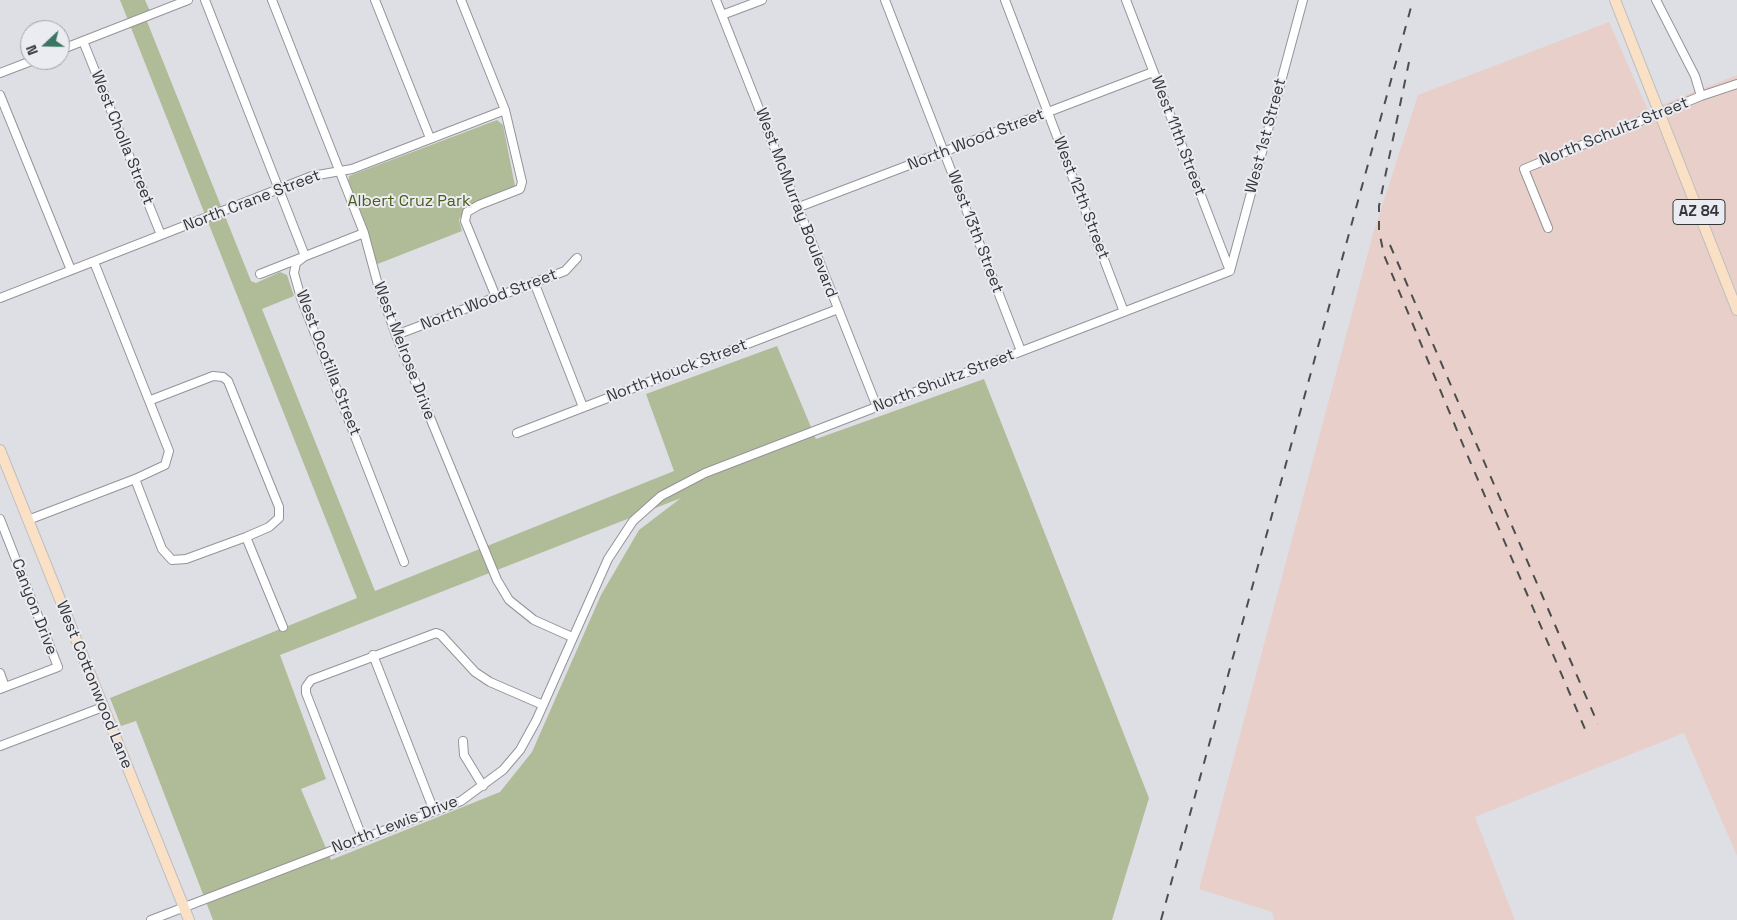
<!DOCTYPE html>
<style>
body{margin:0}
#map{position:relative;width:1737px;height:920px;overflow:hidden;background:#dedfe5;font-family:"Space Grotesk",sans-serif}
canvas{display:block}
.north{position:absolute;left:20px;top:20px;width:50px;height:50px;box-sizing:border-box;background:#ebecf2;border:1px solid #a2a3a8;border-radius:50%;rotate:249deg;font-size:14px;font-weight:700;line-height:20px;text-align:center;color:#353638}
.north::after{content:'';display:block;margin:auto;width:18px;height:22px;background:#3a7661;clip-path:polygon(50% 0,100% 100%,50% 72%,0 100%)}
</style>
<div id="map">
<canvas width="1737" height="920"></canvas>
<div class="north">N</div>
</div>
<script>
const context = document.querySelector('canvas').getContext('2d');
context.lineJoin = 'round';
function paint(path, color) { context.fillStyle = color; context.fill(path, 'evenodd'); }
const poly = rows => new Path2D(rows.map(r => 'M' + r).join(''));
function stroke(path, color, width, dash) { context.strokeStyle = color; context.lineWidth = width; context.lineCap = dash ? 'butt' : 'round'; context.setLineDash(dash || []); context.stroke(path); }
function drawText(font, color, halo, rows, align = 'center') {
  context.font = font + ' "Space Grotesk",sans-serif'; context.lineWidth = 4; context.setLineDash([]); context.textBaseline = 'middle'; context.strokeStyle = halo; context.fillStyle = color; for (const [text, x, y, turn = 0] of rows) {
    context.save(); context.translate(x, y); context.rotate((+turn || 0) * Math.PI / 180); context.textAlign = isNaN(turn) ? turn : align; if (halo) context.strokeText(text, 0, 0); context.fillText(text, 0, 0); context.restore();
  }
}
const industrial = poly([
 [1609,22,1648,110,1737,75,1737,856,1684,733,1475,817,1515,920,1274,920,1272,912,1199,889,1373,234,1418,95]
]);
const green = poly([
 [120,0,145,0,150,11,144,14,251,281,256,283,280,272,287,275,294,296,262,309,375,591,674,471,646,394,777,346,816,439,984,379,1149,798,1112,920,213,920,136,721,121,726,110,698,357,598],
 [681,498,639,530,601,595,532,752,500,792,331,860,301,789,326,779,280,655],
 [497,120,503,125,515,186,466,208,459,220,462,231,375,265,348,183,349,176]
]);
const minor = poly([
 [205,0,305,256,296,263,294,273,301,298,404,562],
 [272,0,364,233,378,285,396,335,497,580,509,600,534,620,572,637],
 [375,0,430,138],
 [461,0,505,110,522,182,520,189,479,205,467,212,465,221,496,297],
 [716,0,877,407],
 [885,0,1021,351],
 [1005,0,1124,312],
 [1126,0,1230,271],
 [1656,0,1695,76,1701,96],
 [722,15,762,0],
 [83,41,161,235],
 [60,50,188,0],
 [0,73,34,60],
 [0,95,71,270],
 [799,207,1153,72],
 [1548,228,1524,169,1701,96,1737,84],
 [1230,271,1303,0],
 [260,274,364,233],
 [534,282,583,407],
 [0,298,312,176,352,169,505,110],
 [396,335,565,271,577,258],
 [517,433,838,309],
 [135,479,162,549,172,560,186,559,246,537,269,527,279,518,279,507,228,381,223,377,213,376,151,400],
 [0,519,58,667,0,689],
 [28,520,135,479,165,465,169,451,94,262],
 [246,537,283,627],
 [373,655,434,811],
 [0,673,5,687],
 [463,741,464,755,483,786],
 [0,746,103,707],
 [362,837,306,693,306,687,311,680,436,633,441,635,475,672,490,682,543,705],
 [151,920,461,801,503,770,520,750,536,721,608,559,633,521,661,496,705,473,1230,271]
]);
const major = poly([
 [1615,0,1737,310],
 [0,450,189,920]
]);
const rail = poly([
 [1409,62,1379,206,1379,231,1384,255,1466,452,1585,729],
 [1390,245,1598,724],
 [1161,920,1413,0]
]);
const shields = [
 [1699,212,52]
];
const shieldNames = [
 ["AZ 84",1699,212]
];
const streetNames = [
 ["North Schultz Street",1614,132,-22],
 ["West 11th Street",1178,136,69],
 ["West 1st Street",1266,136,-75],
 ["West Cholla Street",122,138,68],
 ["North Wood Street",976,140,-21],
 ["West 12th Street",1081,198,69],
 ["North Crane Street",252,201,-21],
 ["West McMurray Boulevard",796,203,69],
 ["West 13th Street",975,232,69],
 ["North Wood Street",489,300,-21],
 ["West Melrose Drive",404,351,69],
 ["West Ocotilla Street",328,363,69],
 ["North Houck Street",677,371,-21],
 ["North Shultz Street",944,381,-21],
 ["Canyon Drive",34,607,69],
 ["West Cottonwood Lane",94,685,68],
 ["North Lewis Drive",395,825,-21]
];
const parkNames = [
 ["Albert Cruz Park",409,202]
];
paint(industrial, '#e9cfc9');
paint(green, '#b0bb97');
stroke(minor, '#939499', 10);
stroke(major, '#bebfbf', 12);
stroke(minor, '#fff', 8);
stroke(major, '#fae0c4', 10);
stroke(rail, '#4c4d4f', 2, [9, 9]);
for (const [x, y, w] of shields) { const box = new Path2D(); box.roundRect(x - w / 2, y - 12.5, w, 25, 4); context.fillStyle = '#ebecf2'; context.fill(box); stroke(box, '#353638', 1); }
drawText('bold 15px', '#353638', null, shieldNames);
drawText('16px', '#353638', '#ebecf2', streetNames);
drawText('16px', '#4c5c1a', '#ebecf2', parkNames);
</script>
